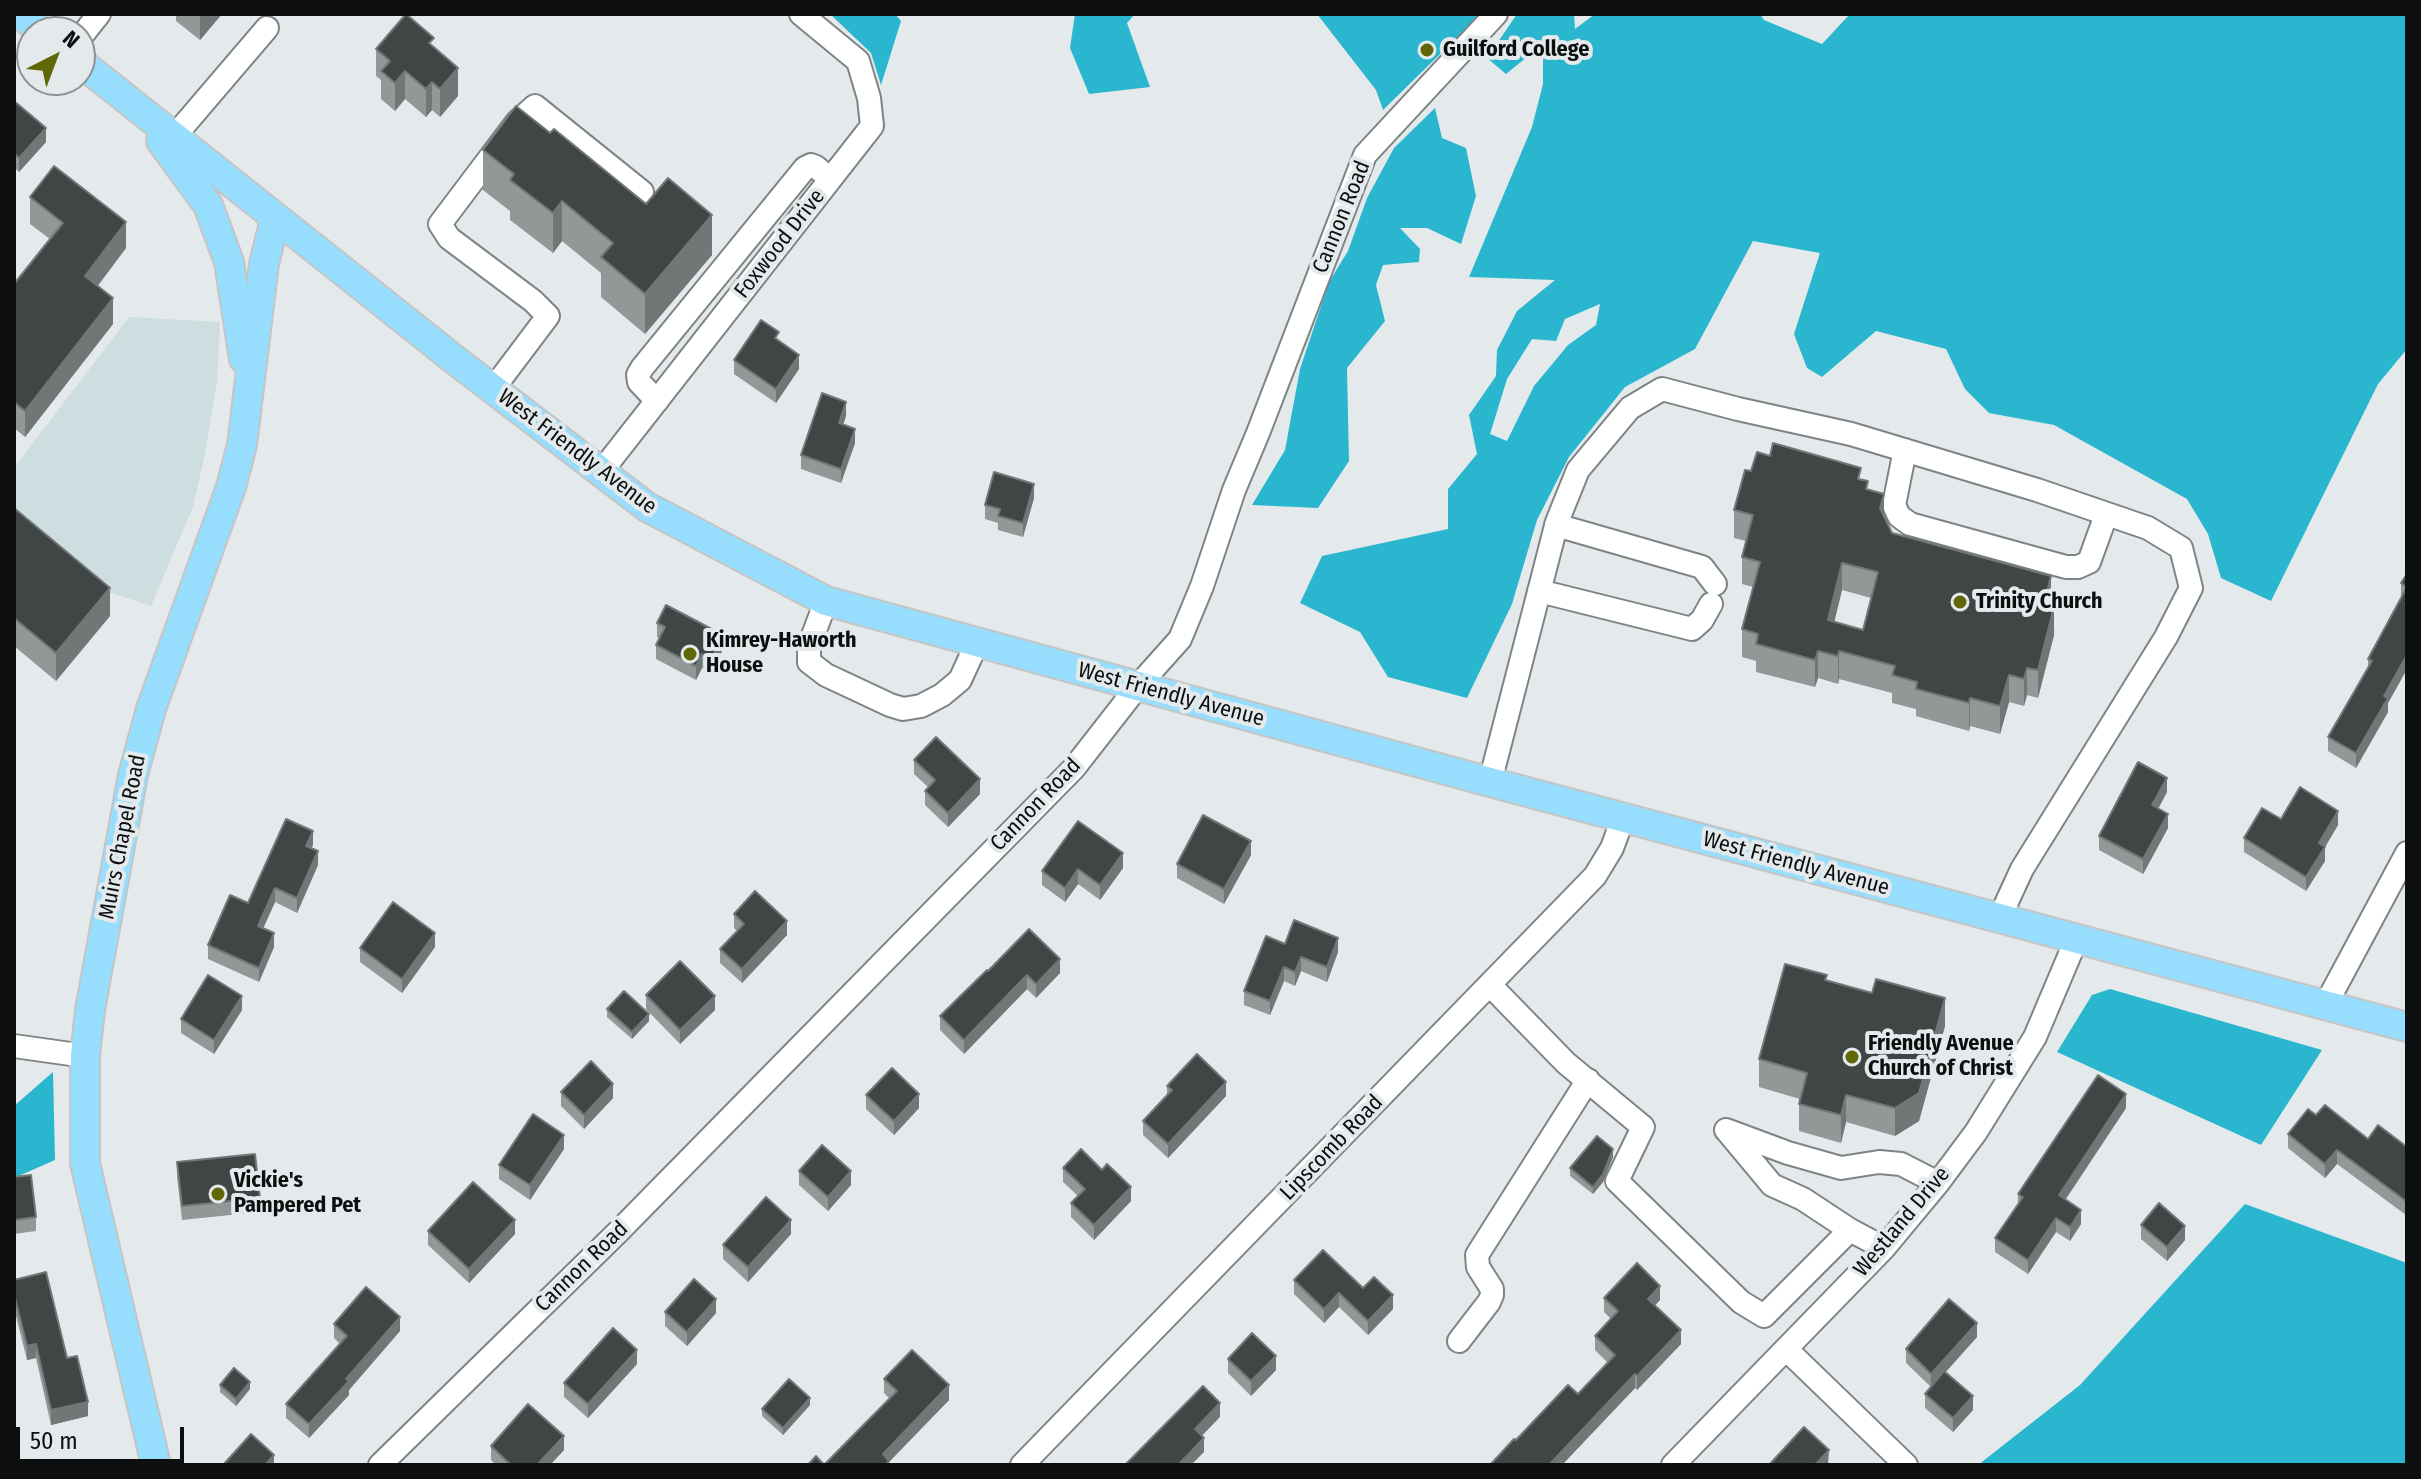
<!DOCTYPE html>
<style>
body{margin:0}
#map{position:relative;width:2421px;height:1479px;overflow:hidden;background:#e4eaeb;font-family:"Fira Sans Condensed",sans-serif}
canvas{display:block}
.frame{position:absolute;inset:0;border:16px solid #0c0e0f;pointer-events:none}
.north{position:absolute;left:16px;top:16px;width:80px;height:80px;box-sizing:border-box;background:#e4eaeb;border:2px solid #8e9293;border-radius:50%;rotate:42deg;font-size:22px;font-weight:700;line-height:32px;text-align:center;color:#0c0e0f}
.north::after{content:'';display:block;margin:auto;width:28px;height:36px;background:#606707;clip-path:polygon(50% 0,100% 100%,50% 72%,0 100%)}
.scale{position:absolute;left:16px;top:1427px;width:168px;height:36px;box-sizing:border-box;border:4px solid #0c0e0f;border-top:0;padding-left:10px;font-size:24px;line-height:28px;white-space:nowrap;color:#0c0e0f;-webkit-text-stroke:6px #e4eaeb;paint-order:stroke}
</style>
<div id="map">
<canvas width="2421" height="1479"></canvas>
<div class="frame"></div>
<div class="north">N</div>
<div class="scale">50 m</div>
</div>
<script>
const context = document.querySelector('canvas').getContext('2d');
context.lineJoin = 'round';
function paint(path, color) { context.fillStyle = color; context.fill(path, 'evenodd'); }
const poly = rows => new Path2D(rows.map(r => 'M' + r).join(''));
function stroke(path, color, width, dash) { context.strokeStyle = color; context.lineWidth = width; context.lineCap = dash ? 'butt' : 'round'; context.setLineDash(dash || []); context.stroke(path); }
function drawText(font, color, halo, rows, align = 'center') {
  context.font = font + ' "Fira Sans Condensed",sans-serif'; context.lineWidth = 8; context.setLineDash([]); context.textBaseline = 'middle'; context.strokeStyle = halo; context.fillStyle = color; for (const [text, x, y, turn = 0] of rows) {
    context.save(); context.translate(x, y); context.rotate((+turn || 0) * Math.PI / 180); context.textAlign = isNaN(turn) ? turn : align; if (halo) context.strokeText(text, 0, 0); context.fillText(text, 0, 0); context.restore();
  }
}
const built = poly([
 [129,317,220,322,217,383,204,458,193,507,151,606,109,592,14,519,14,468]
]);
const forest = poly([
 [830,14,895,14,901,21,881,85,871,53],
 [1075,14,1135,14,1127,23,1150,87,1089,94,1070,48],
 [1317,14,1481,14,1383,110,1376,90],
 [1517,14,1574,14,1575,29,1595,14,1760,14,1764,20,1822,44,1850,14,2407,14,2407,349,2378,384,2271,601,2221,578,2208,534,2187,499,2054,425,1989,413,1965,389,1946,349,1876,331,1822,377,1807,368,1794,334,1820,253,1753,241,1695,349,1625,387,1569,457,1537,520,1512,604,1467,698,1388,677,1360,632,1300,603,1322,556,1448,529,1448,489,1477,454,1469,415,1496,376,1497,350,1517,311,1555,280,1469,277,1532,127,1543,84,1543,44,1506,74,1487,58],
 [1600,304,1596,325,1568,345,1534,386,1507,441,1490,434,1507,379,1532,339,1556,341,1565,319],
 [1435,108,1442,138,1466,148,1476,196,1461,244,1427,228,1400,228,1420,249,1419,262,1383,265,1376,285,1385,321,1347,368,1349,461,1318,508,1252,505,1285,450,1300,369,1329,282,1348,251,1367,198,1394,148],
 [2110,989,2322,1050,2261,1145,2057,1052,2092,995],
 [53,1072,55,1160,14,1178,14,1106],
 [2245,1204,2407,1263,2407,1465,1978,1465,2080,1385]
]);
const minor = poly([
 [80,38,99,14],
 [173,138,267,28],
 [493,389,548,316,533,301,449,238,440,224,517,122,535,106,642,192],
 [657,401,639,382,638,375,642,368,805,168,811,165,816,167,830,179],
 [1905,450,1894,505,1899,516,1910,524,2066,567,2078,567,2089,562,2106,515],
 [601,472,872,126,869,98,858,61,801,14],
 [1556,525,1702,567,1715,584],
 [1539,591,1692,629,1702,620,1711,604],
 [826,601,809,646,809,662,826,675,890,705,903,709,921,706,942,695,960,680,977,643],
 [1490,782,1557,522,1578,470,1630,408,1662,389,1738,409,1851,434,2037,490,2148,528,2181,548,2191,588,2166,637,2022,869,1999,919],
 [1490,985,1566,1063,1643,1127,1617,1181,1741,1302,1764,1316,1850,1230,1884,1248],
 [2326,1004,2407,853],
 [14,1046,85,1056],
 [1726,1130,1788,1153,1841,1168,1879,1162,1901,1164,1938,1183],
 [1727,1131,1772,1185,1803,1199,1850,1230],
 [1459,1341,1489,1302,1492,1295,1492,1289,1478,1267,1477,1255,1588,1080],
 [1787,1350,1906,1465],
 [380,1465,618,1232,1074,768,1138,686,1180,639,1202,586,1234,490,1258,433,1365,155,1496,14],
 [1022,1465,1595,876,1612,848,1623,818],
 [1673,1465,1884,1248,1938,1183,1976,1132,2035,1037,2076,940]
]);
const major = poly([
 [20,14,42,32],
 [80,62,455,360,647,507,826,601,1490,782,2407,1027],
 [161,141,208,205,229,262,244,359],
 [156,1465,85,1163,85,1056,90,1010,133,775,151,709,231,487,242,445,264,264,275,219]
]);
const wall = poly([
 [176,14,222,14,200,40,176,21],
 [434,47,458,96,440,117,432,110,426,117,405,99,395,111,381,99,381,80,376,76,376,49],
 [14,101,46,142,19,172,14,167],
 [550,133,646,204,712,255,645,334,601,297,601,273,562,241,553,253,510,220,510,211,483,190,483,150],
 [30,197,126,248,98,286,113,324,25,437,14,428,14,284,50,239,30,224],
 [734,360,799,369,776,403,734,374],
 [846,416,843,425,855,443,841,483,801,469,801,455],
 [1751,471,1861,479,1884,517,1892,533,2051,604,2054,635,2038,698,2027,695,2024,706,2009,702,2000,734,1970,726,1969,731,1916,716,1916,709,1892,703,1892,693,1839,679,1838,684,1818,678,1815,687,1756,672,1756,661,1742,657,1742,629,1753,587,1742,584,1742,557,1746,541,1734,538,1734,510],
 [1842,590,1871,598,1863,630,1834,622],
 [1034,498,1023,537,998,530,998,523,985,519,985,505],
 [14,508,110,616,56,681,14,646],
 [2407,574,2407,669,2388,703,2388,712,2356,768,2328,751,2328,737,2368,670,2368,659,2401,597,2401,583],
 [657,623,723,649,711,673,702,668,696,680,656,659,656,645,659,638,657,637],
 [914,760,980,794,948,827,925,805,925,791,928,787,914,774],
 [2167,792,2158,809,2168,828,2143,874,2099,850,2099,836],
 [2281,819,2338,825,2325,847,2325,861,2306,891,2244,852,2244,838],
 [313,845,311,848,318,865,297,913,275,902,263,928,274,947,259,982,208,959,208,945],
 [1251,855,1224,904,1177,878,1177,864],
 [1123,868,1100,900,1078,884,1065,902,1042,885,1042,871],
 [734,914,787,935,742,983,720,963,720,949,737,931,734,928],
 [1285,944,1338,952,1327,982,1301,971,1295,986,1284,981,1270,1015,1244,1005,1244,991],
 [435,947,402,993,360,962,360,948],
 [988,971,1060,973,1036,998,1027,989,964,1054,940,1030,940,1016],
 [1827,980,1945,1026,1919,1121,1895,1136,1846,1122,1841,1143,1799,1131,1799,1104,1800,1099,1759,1087,1759,1059],
 [646,995,715,1010,680,1044,646,1009],
 [607,1009,649,1021,632,1039,607,1017],
 [242,1010,214,1054,181,1033,181,1019],
 [1167,1086,1226,1096,1168,1158,1143,1135,1143,1121,1167,1095],
 [561,1092,613,1098,584,1129,561,1106],
 [866,1095,919,1108,894,1135,866,1109],
 [2126,1108,2066,1199,2081,1224,2070,1241,2056,1232,2028,1274,1995,1252,1995,1238,2018,1205,2018,1194],
 [2316,1115,2368,1139,2407,1147,2406,1215,2337,1164,2325,1178,2288,1148,2288,1134],
 [564,1149,530,1200,499,1179,499,1165],
 [1613,1157,1603,1182,1593,1194,1570,1176,1570,1168],
 [177,1162,260,1198,260,1212,182,1220,177,1176],
 [1063,1168,1102,1170,1131,1201,1094,1240,1071,1217,1071,1203,1078,1196,1063,1182],
 [799,1171,851,1185,828,1211,799,1185],
 [14,1177,36,1217,36,1231,14,1234],
 [2141,1225,2185,1240,2167,1261,2141,1239],
 [428,1231,515,1234,469,1283,428,1245],
 [791,1234,748,1282,723,1259,723,1245],
 [14,1280,67,1358,88,1416,51,1425,36,1358,27,1360,14,1308],
 [1294,1280,1363,1288,1393,1309,1368,1335,1339,1307,1324,1323,1294,1294],
 [1604,1298,1660,1300,1655,1305,1681,1344,1637,1390,1635,1388,1562,1465,1490,1465,1516,1440,1578,1394,1608,1363,1595,1350,1595,1336,1611,1319,1604,1312],
 [665,1312,716,1313,687,1346,665,1326],
 [334,1324,400,1331,349,1390,349,1395,309,1438,286,1418,286,1404,340,1344,334,1338],
 [1977,1337,1946,1372,1973,1410,1953,1432,1925,1408,1925,1394,1931,1387,1906,1363,1906,1349],
 [1228,1359,1276,1370,1251,1396,1228,1373],
 [637,1364,588,1418,564,1397,564,1383],
 [884,1379,949,1400,889,1462,889,1465,824,1465,890,1399,884,1393],
 [220,1385,250,1389,236,1406,220,1392],
 [810,1405,783,1435,762,1416,762,1409],
 [491,1446,564,1450,550,1465,496,1465,491,1460]
]);
const shadedWall = poly([
 [200,14,222,14,200,40],
 [458,68,458,96,440,117,440,89],
 [405,71,405,99,395,111,395,83],
 [432,82,432,110,426,117,426,89],
 [46,128,46,142,19,172,19,158],
 [562,201,562,241,553,253,553,213],
 [712,215,712,255,645,334,645,294],
 [126,222,126,248,85,302,85,276],
 [113,298,113,324,25,437,25,411],
 [799,355,799,369,776,403,776,389],
 [846,402,846,416,839,437,839,423],
 [855,429,855,443,841,483,841,469],
 [1034,484,1034,498,1023,537,1023,523],
 [1884,494,1884,522,1880,508],
 [1842,563,1842,590,1828,648,1828,620],
 [2051,576,2051,604,2044,632,2044,604],
 [110,588,110,616,56,681,56,653],
 [2054,607,2054,635,2038,698,2038,670],
 [723,635,723,649,711,673,711,659],
 [1818,651,1818,678,1815,687,1815,660],
 [1839,651,1839,679,1838,684,1838,656],
 [702,654,702,668,696,680,696,666],
 [2407,655,2407,669,2388,703,2388,712,2356,768,2356,753,2384,696],
 [2027,668,2027,695,2024,706,2024,679],
 [2009,675,2009,702,2000,734,2000,706],
 [1970,698,1970,726,1969,731,1969,703],
 [2167,778,2167,792,2152,820,2152,805],
 [980,779,980,794,948,827,948,813],
 [2338,811,2338,825,2325,847,2325,861,2306,891,2306,877,2319,843],
 [2168,814,2168,828,2143,874,2143,859],
 [313,831,313,845,306,860,306,846],
 [1251,841,1251,855,1224,904,1224,889],
 [318,851,318,865,297,913,297,898],
 [1123,853,1123,868,1100,900,1100,885],
 [1078,869,1078,884,1065,902,1065,888],
 [275,888,275,902,258,940,258,926],
 [787,921,787,935,742,983,742,969],
 [274,933,274,947,259,982,259,968],
 [435,933,435,947,402,993,402,979],
 [1338,938,1338,952,1327,982,1327,967],
 [1301,957,1301,971,1295,986,1295,972],
 [1060,959,1060,973,1036,998,1036,984],
 [1284,967,1284,981,1270,1015,1270,1001],
 [1027,975,1027,989,964,1054,964,1040],
 [242,996,242,1010,214,1054,214,1040],
 [715,996,715,1010,680,1044,680,1030],
 [1945,998,1945,1026,1919,1121,1895,1136,1895,1108],
 [649,1014,649,1021,632,1039,632,1032],
 [1226,1082,1226,1096,1168,1158,1168,1144],
 [613,1084,613,1098,584,1129,584,1115],
 [919,1094,919,1108,894,1135,894,1121],
 [2126,1094,2126,1108,2059,1209,2059,1195],
 [1846,1095,1846,1122,1841,1143,1841,1115],
 [564,1135,564,1149,530,1200,530,1185],
 [1613,1149,1613,1157,1603,1182,1593,1194,1593,1187],
 [2337,1150,2337,1164,2325,1178,2325,1164],
 [851,1171,851,1185,828,1211,828,1197],
 [1131,1187,1131,1201,1094,1240,1094,1225],
 [2081,1210,2081,1224,2070,1241,2070,1227],
 [2056,1218,2056,1232,2028,1274,2028,1260],
 [515,1220,515,1234,469,1283,469,1269],
 [791,1220,791,1234,748,1282,748,1267],
 [2185,1226,2185,1240,2167,1261,2167,1247],
 [1660,1286,1660,1300,1648,1313,1648,1299],
 [1339,1293,1339,1307,1324,1323,1324,1309],
 [1393,1295,1393,1309,1368,1335,1368,1321],
 [716,1299,716,1313,687,1346,687,1332],
 [400,1317,400,1331,349,1390,349,1395,309,1438,309,1424,346,1379],
 [1977,1323,1977,1337,1931,1388,1931,1374],
 [1681,1330,1681,1344,1637,1390,1637,1376],
 [36,1344,36,1358,27,1360,27,1346],
 [637,1350,637,1364,588,1418,588,1404],
 [1276,1356,1276,1370,1251,1396,1251,1381],
 [1635,1374,1635,1388,1562,1465,1549,1465],
 [250,1382,250,1389,236,1406,236,1399],
 [949,1385,949,1400,889,1462,889,1465,883,1465,883,1454],
 [1973,1396,1973,1410,1953,1432,1953,1418],
 [810,1398,810,1405,783,1435,783,1428],
 [88,1402,88,1416,51,1425,51,1410],
 [1220,1403,1220,1417,1195,1443,1195,1429],
 [564,1436,564,1450,550,1465,537,1465],
 [1204,1438,1204,1452,1191,1465,1178,1465],
 [1829,1450,1828,1465,1815,1465],
 [274,1455,274,1465,265,1465]
]);
const building = poly([
 [406,14,434,38,429,43,458,68,440,89,432,82,426,89,405,71,395,83,381,71,390,61,376,49,406,14],
 [14,101,46,128,19,158,14,153,14,101],
 [516,106,550,133,554,129,646,204,668,178,712,215,645,294,601,257,613,243,562,201,553,213,510,180,514,174,483,150,516,106],
 [54,166,126,222,85,276,113,298,25,411,14,402,14,284,63,223,30,197,54,166],
 [761,320,779,332,775,338,799,355,776,389,734,360,761,320],
 [822,393,846,402,839,423,855,429,841,469,801,455,822,393],
 [1773,443,1861,468,1858,479,1868,481,1866,489,1884,494,1880,508,1892,533,2051,576,2044,604,2054,607,2038,670,2027,668,2024,679,2009,675,2000,706,1970,698,1969,703,1916,689,1917,682,1892,675,1895,666,1839,651,1838,656,1818,651,1815,660,1756,644,1758,634,1742,629,1760,562,1742,557,1753,515,1734,510,1745,470,1751,471,1757,452,1770,456,1773,443],
 [1842,563,1878,572,1863,630,1828,620,1842,563],
 [994,472,1034,484,1023,523,998,516,1000,509,985,505,994,472],
 [14,508,110,588,56,653,14,618,14,508],
 [2407,574,2407,587,2401,583,2407,574],
 [2407,587,2407,655,2384,696,2388,698,2356,753,2328,737,2372,661,2368,659,2407,587],
 [666,605,723,635,711,659,702,654,696,666,656,645,665,627,657,623,666,605],
 [936,737,980,779,948,813,925,791,935,780,914,760,936,737],
 [2138,762,2167,778,2152,805,2168,814,2143,859,2099,836,2138,762],
 [2300,787,2338,811,2319,843,2325,847,2306,877,2244,838,2262,808,2281,819,2300,787],
 [1203,815,1251,841,1224,889,1177,864,1203,815],
 [286,819,313,831,306,846,318,851,297,898,275,888,258,926,274,933,259,968,208,945,230,895,248,903,286,819],
 [1078,821,1123,853,1100,885,1078,869,1065,888,1042,871,1078,821],
 [755,891,787,921,742,969,720,949,744,924,734,914,755,891],
 [393,902,435,933,402,979,360,948,393,902],
 [1294,920,1338,938,1327,967,1301,957,1295,972,1284,967,1270,1001,1244,991,1266,936,1285,944,1294,920],
 [1029,929,1060,959,1036,984,1027,975,964,1040,940,1016,987,970,988,971,1029,929],
 [680,961,715,996,680,1030,646,995,680,961],
 [1785,964,1827,975,1825,980,1872,993,1876,979,1945,998,1919,1093,1895,1108,1846,1095,1841,1115,1799,1104,1807,1073,1759,1059,1785,964],
 [208,975,242,996,214,1040,181,1019,208,975],
 [624,991,649,1014,632,1032,607,1009,624,991],
 [1197,1054,1226,1082,1168,1144,1143,1121,1172,1090,1167,1086,1197,1054],
 [591,1061,613,1084,584,1115,561,1092,591,1061],
 [892,1068,919,1094,894,1121,866,1095,892,1068],
 [2098,1075,2126,1094,2059,1195,2081,1210,2070,1227,2056,1218,2028,1260,1995,1238,2023,1197,2018,1194,2098,1075],
 [2325,1105,2368,1139,2378,1125,2407,1147,2406,1201,2337,1150,2325,1164,2288,1134,2308,1109,2316,1115,2325,1105],
 [533,1114,564,1135,530,1185,499,1165,533,1114],
 [1597,1136,1613,1149,1603,1174,1593,1187,1570,1168,1597,1136],
 [822,1145,851,1171,828,1197,799,1171,822,1145],
 [1081,1149,1102,1170,1107,1164,1131,1187,1094,1225,1071,1203,1085,1189,1063,1168,1081,1149],
 [255,1154,260,1198,182,1206,177,1162,255,1154],
 [31,1175,36,1217,14,1220,14,1177,31,1175],
 [473,1182,515,1220,469,1269,428,1231,473,1182],
 [766,1197,791,1220,748,1267,723,1245,766,1197],
 [2159,1203,2185,1226,2167,1247,2141,1225,2159,1203],
 [1323,1250,1363,1288,1374,1277,1393,1295,1368,1321,1339,1293,1324,1309,1294,1280,1323,1250],
 [1637,1263,1660,1286,1648,1299,1681,1330,1637,1376,1635,1374,1549,1465,1490,1465,1514,1439,1516,1440,1568,1385,1578,1394,1615,1355,1595,1336,1618,1311,1604,1298,1637,1263],
 [46,1272,67,1358,77,1356,88,1402,51,1410,36,1344,27,1346,14,1294,14,1280,46,1272],
 [694,1279,716,1299,687,1332,665,1312,694,1279],
 [366,1287,400,1317,346,1379,349,1381,309,1424,286,1404,347,1336,334,1324,366,1287],
 [1949,1299,1977,1323,1931,1374,1906,1349,1949,1299],
 [613,1328,637,1350,588,1404,564,1383,613,1328],
 [1252,1333,1276,1356,1251,1381,1228,1359,1252,1333],
 [912,1350,949,1385,883,1454,889,1461,885,1465,808,1465,816,1456,824,1465,897,1391,884,1379,912,1350],
 [234,1368,250,1382,236,1399,220,1385,234,1368],
 [1944,1371,1973,1396,1953,1418,1925,1394,1944,1371],
 [789,1379,810,1398,783,1428,762,1409,789,1379],
 [1203,1386,1220,1403,1195,1429,1204,1438,1178,1465,1125,1465,1203,1386],
 [528,1404,564,1436,537,1465,511,1465,491,1446,528,1404],
 [1804,1427,1829,1450,1815,1465,1769,1465,1804,1427],
 [251,1434,274,1455,265,1465,223,1465,251,1434]
]);
const markers = [
 [1427,50,8,"#606707"],
 [1960,602,8,"#606707"],
 [690,654,8,"#606707"],
 [1852,1057,8,"#606707"],
 [218,1194,8,"#606707"]
];
const poiNames = [
 ["Guilford College",1443,50],
 ["Trinity Church",1976,602],
 ["Kimrey-Haworth",706,641],
 ["House",706,666],
 ["Friendly Avenue",1868,1044],
 ["Church of Christ",1868,1069],
 ["Vickie's",234,1181],
 ["Pampered Pet",234,1206]
];
const streetNames = [
 ["Cannon Road",1342,217,-68],
 ["Foxwood Drive",780,244,-52],
 ["West Friendly Avenue",577,452,37],
 ["West Friendly Avenue",1171,695,15],
 ["Cannon Road",1036,805,-46],
 ["Muirs Chapel Road",123,837,-79],
 ["West Friendly Avenue",1796,864,15],
 ["Lipscomb Road",1332,1148,-46],
 ["Westland Drive",1902,1222,-50],
 ["Cannon Road",582,1267,-44]
];
paint(built, '#cedde0');
paint(forest, '#2ab6ce');
stroke(minor, '#7e8485', 26);
stroke(major, '#c5c5c5', 32);
stroke(minor, '#fff', 22);
stroke(major, '#97ddfe', 28);
paint(wall, '#929898');
paint(shadedWall, '#717777');
paint(building, '#404645');
stroke(building, '#717777', 2);
for (const [x, y, r, color] of markers) { const dot = new Path2D(); dot.arc(x, y, r, 0, 2 * Math.PI); context.fillStyle = color; context.fill(dot); stroke(dot, '#e4eaeb', 3); }
drawText('bold 22px', '#0c0e0f', '#e4eaeb', poiNames, 'left');
drawText('22px', '#0c0e0f', '#e4eaeb', streetNames);
</script>
